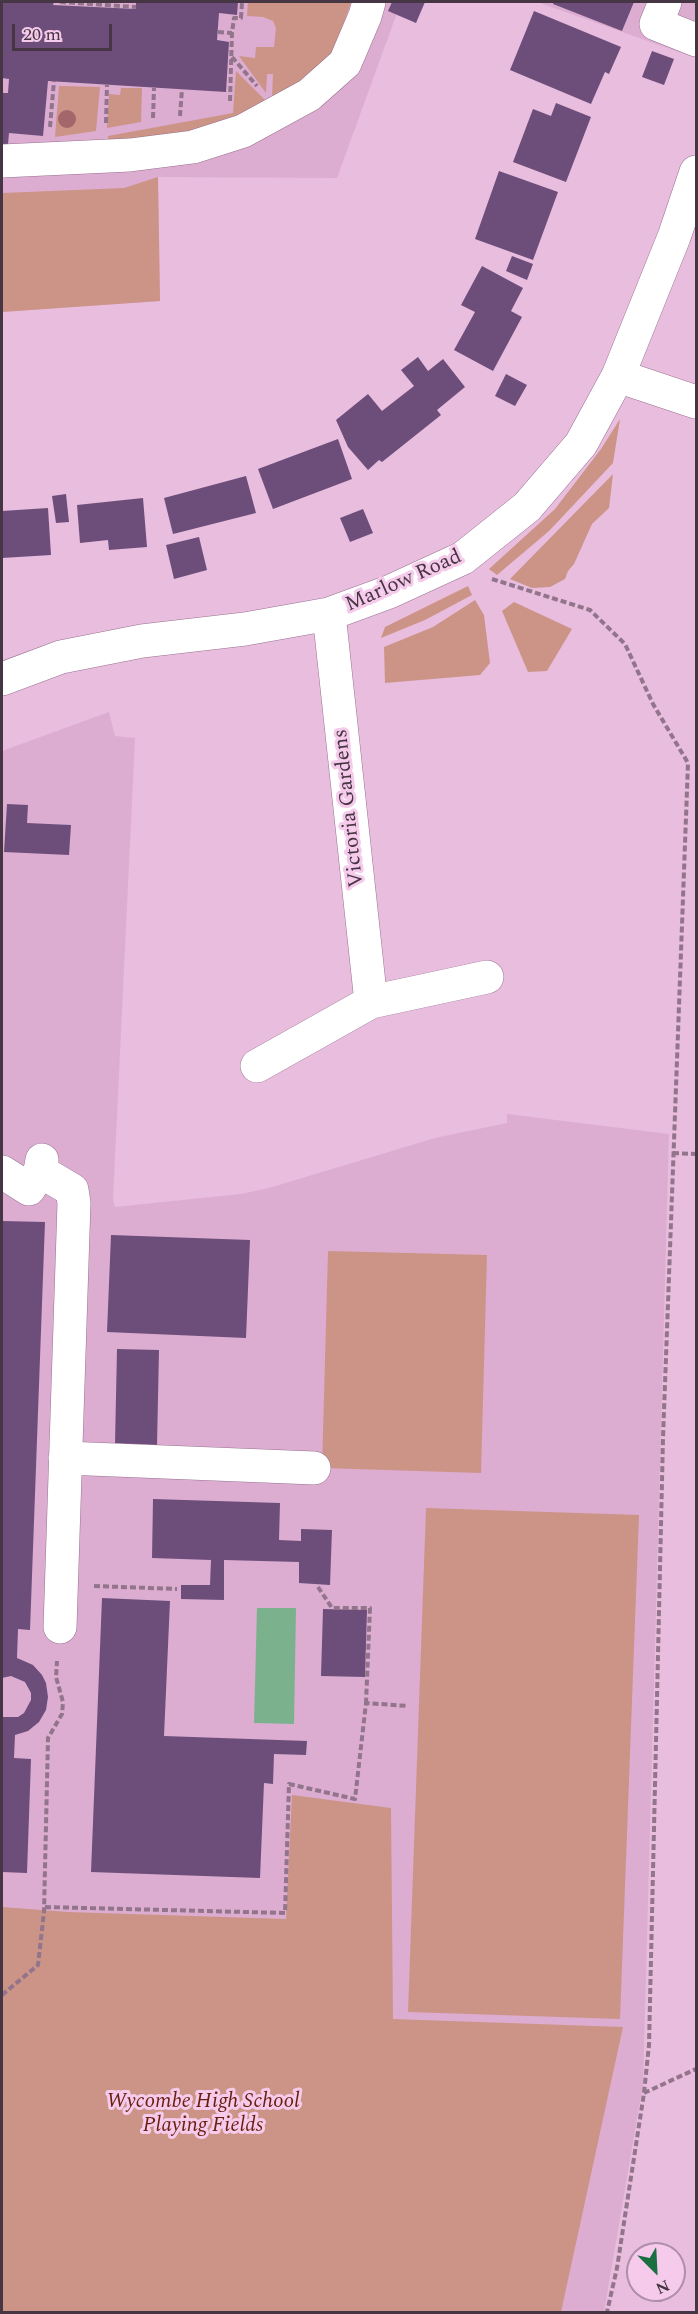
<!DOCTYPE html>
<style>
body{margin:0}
#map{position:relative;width:698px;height:2314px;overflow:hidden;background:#e8bdde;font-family:Spectral,serif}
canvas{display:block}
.frame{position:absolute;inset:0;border:3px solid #463542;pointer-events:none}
.north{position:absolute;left:626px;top:2242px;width:60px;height:60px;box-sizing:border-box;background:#f5caeb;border:2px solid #af8ea7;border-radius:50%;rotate:156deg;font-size:16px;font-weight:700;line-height:24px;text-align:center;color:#463542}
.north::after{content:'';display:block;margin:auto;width:21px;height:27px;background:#1a6f41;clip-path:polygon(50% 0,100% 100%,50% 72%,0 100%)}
.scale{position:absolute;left:12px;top:24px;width:100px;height:27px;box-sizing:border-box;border:3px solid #463542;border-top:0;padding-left:8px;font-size:18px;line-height:21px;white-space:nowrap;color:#463542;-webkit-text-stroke:4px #f5caeb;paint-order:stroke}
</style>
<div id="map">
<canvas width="698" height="2314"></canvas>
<div class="frame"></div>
<div class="north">N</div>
<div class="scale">20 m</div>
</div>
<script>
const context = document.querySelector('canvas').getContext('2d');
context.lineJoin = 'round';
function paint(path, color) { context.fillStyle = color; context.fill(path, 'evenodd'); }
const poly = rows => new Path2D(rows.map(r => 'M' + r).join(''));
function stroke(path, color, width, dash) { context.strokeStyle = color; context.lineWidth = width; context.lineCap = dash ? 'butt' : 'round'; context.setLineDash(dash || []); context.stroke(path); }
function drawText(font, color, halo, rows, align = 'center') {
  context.font = font + ' Spectral,serif'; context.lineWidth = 6; context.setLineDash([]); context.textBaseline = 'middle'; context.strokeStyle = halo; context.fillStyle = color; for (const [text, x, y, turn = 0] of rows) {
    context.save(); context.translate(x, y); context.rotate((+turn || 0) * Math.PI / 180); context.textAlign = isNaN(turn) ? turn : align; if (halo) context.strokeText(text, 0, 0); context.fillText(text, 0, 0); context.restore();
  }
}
const built = poly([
 [2,2,401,2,337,178,158,177,160,301,2,312],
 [537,2,696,2,696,46,693,57],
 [109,712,115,736,135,738,113,1199,115,1207,241,1194,269,1188,435,1138,507,1123,507,1114,669,1134,643,2084,604,2312,2,2312,2,751]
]);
const green = poly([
 [248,2,351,2,335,48,322,66,300,83,272,97,273,74,267,74,266,93,239,56,255,58,256,47,274,47,276,28,273,21,263,17,247,16],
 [236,71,269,104,234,125,107,151,108,136,233,113],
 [59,86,100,87,96,131,55,137],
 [121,88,142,88,141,122,107,128,109,94,120,95],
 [158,177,160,301,2,312,2,193,124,188],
 [620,419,613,463,549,531,497,575,489,569,555,509,601,449],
 [613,474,609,508,592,524,574,564,568,571,565,579,550,587,532,588,510,579],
 [468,586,472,595,425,620,381,638,385,627],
 [475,600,484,615,490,663,480,675,385,683,384,647,433,627],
 [514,602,572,629,547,671,528,672,502,611],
 [328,1251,487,1255,481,1473,322,1468],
 [426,1508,639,1515,620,2019,408,2012],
 [292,1795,391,1808,393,2019,623,2027,561,2312,2,2312,2,1907,68,1912,286,1919]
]);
const water = poly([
 [257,1608,296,1608,294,1724,254,1723]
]);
const building = poly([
 [2,2,54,2,53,5,136,9,136,2,238,2,237,15,219,13,217,40,229,42,226,92,48,81,43,136,9,133,7,156,2,156,2,93,8,93,9,79,2,78],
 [392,2,425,2,416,23,388,11],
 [554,2,634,2,622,31,553,4],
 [534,11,621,47,609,74,605,72,591,104,510,70],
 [652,51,674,59,664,85,642,77],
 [556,103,591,117,566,182,513,162,533,109,551,116],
 [499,171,558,192,533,260,475,239],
 [512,256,533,264,527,280,506,271],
 [482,266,523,288,511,311,522,317,493,371,454,350,475,312,461,305],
 [418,357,428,371,443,359,465,387,437,410,441,415,382,462,379,460,368,470,348,447,336,420,368,394,382,411,414,386,401,370],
 [506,374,527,385,515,406,495,396],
 [338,439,352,479,273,509,258,469],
 [246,476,256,513,173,534,164,498],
 [66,494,69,522,56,523,52,496],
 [143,498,147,547,109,550,108,540,80,543,77,505],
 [48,508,51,555,2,558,2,511],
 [363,509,373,533,350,542,340,518],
 [199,537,207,570,174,579,166,545],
 [7,804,28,805,27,823,71,825,69,855,4,852],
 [2,1221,45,1222,30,1630,18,1629,17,1658,33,1665,42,1675,46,1683,48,1697,46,1710,39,1722,28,1731,15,1735,14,1758,31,1759,27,1873,2,1872,2,1717,18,1717,24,1713,31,1700,31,1693,25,1682,11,1676,2,1678],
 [111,1235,250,1240,246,1338,107,1332],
 [117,1349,159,1350,157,1445,115,1444],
 [153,1499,280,1503,279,1540,301,1541,301,1529,332,1530,330,1585,299,1583,299,1562,224,1560,224,1600,181,1599,181,1585,210,1585,211,1560,152,1558],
 [102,1598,170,1601,164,1736,307,1741,306,1755,274,1754,273,1784,264,1783,260,1878,91,1872],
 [323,1609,367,1610,365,1677,321,1676]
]);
const path = poly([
 [60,2,136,7],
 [218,32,232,33,234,18,241,18,242,2],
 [232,57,257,86],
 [230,101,232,33],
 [180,116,182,89],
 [153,118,154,88],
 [106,123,107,84],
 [50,127,54,81],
 [492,579,590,610,625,644,653,704,688,763,663,1438,649,2045,644,2093,617,2268,607,2312],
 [673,1153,696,1154],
 [94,1586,177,1589],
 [318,1587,332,1608,370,1608,366,1703],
 [45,1907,285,1913,289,1784,355,1799,366,1703,408,1706],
 [2,1995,38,1965,44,1912,48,1738,62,1714,63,1702,56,1677,57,1661],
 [644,2093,696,2069]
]);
const minor = poly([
 [665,2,656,24,696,40],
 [2,161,130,155,193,147,243,131,309,95,345,63,365,16,369,2],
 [618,376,696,402],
 [2,679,61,657,142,641,245,629,329,614,389,592,463,558,527,507,581,444,618,376,674,237,696,172],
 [371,1002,487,977],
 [257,1066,371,1002,329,614],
 [40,1171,72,1190,74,1203,60,1627],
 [2,1172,29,1189,40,1171,42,1160],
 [65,1458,314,1468]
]);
const trees = [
 [67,119]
];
const streetNames = [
 ["Marlow Road",404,582,-24],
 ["Victoria Gardens",350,808,-96]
];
const parkNames = [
 ["Wycombe High School",203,2103],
 ["Playing Fields",203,2127]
];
paint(built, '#dcadd1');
paint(green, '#cc9487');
paint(water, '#7bb28d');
paint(building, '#6d4e7b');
stroke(minor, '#98718f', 34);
stroke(path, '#92748b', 4, [6, 3]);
stroke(minor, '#fff', 33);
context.fillStyle = '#a2666b';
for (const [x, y] of trees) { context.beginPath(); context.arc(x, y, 9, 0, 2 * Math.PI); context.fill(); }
drawText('21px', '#463542', '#f5caeb', streetNames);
drawText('italic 21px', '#691f0d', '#f5caeb', parkNames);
</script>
